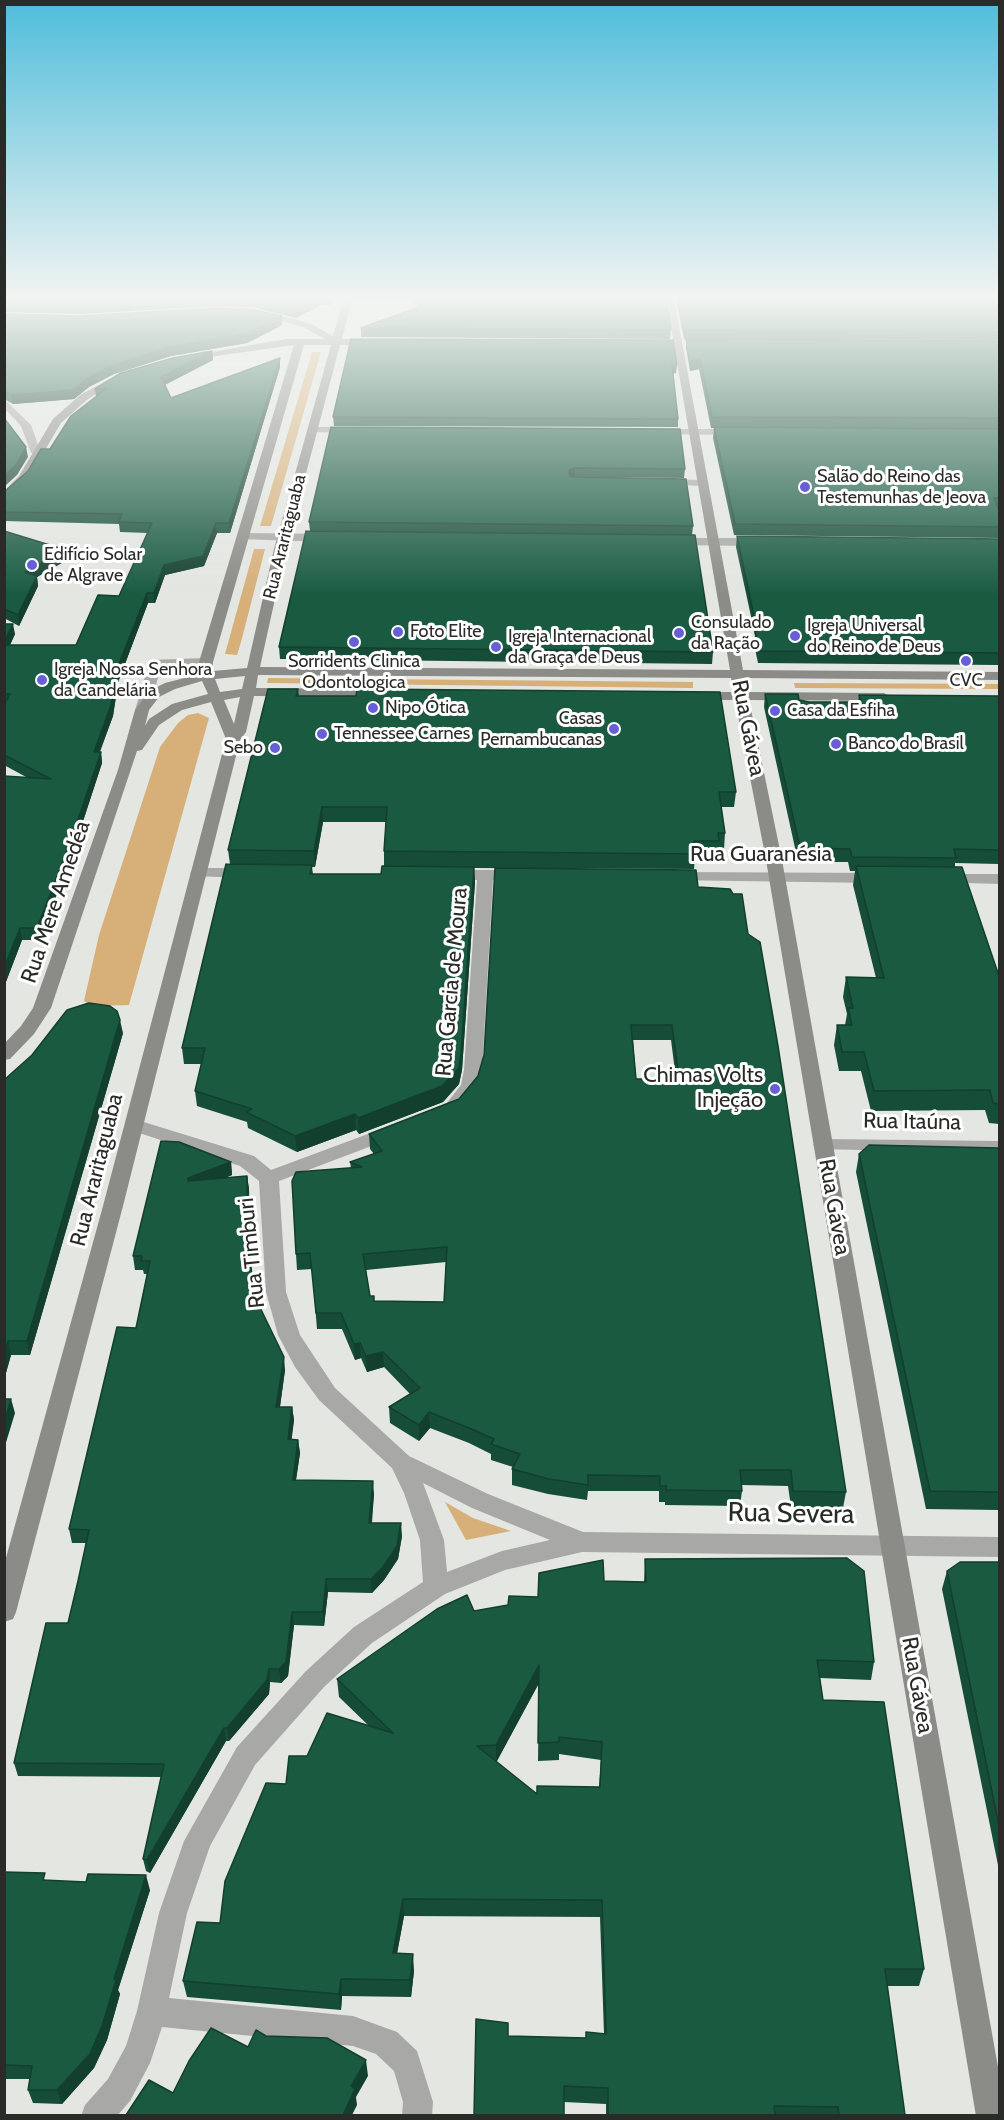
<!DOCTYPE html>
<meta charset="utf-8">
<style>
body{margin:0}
#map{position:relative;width:1004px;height:2120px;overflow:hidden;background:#e3e6e1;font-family:Cabin,sans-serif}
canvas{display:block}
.frame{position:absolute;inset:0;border:6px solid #292b29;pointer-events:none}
</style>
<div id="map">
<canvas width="1004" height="2120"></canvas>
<div class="frame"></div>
</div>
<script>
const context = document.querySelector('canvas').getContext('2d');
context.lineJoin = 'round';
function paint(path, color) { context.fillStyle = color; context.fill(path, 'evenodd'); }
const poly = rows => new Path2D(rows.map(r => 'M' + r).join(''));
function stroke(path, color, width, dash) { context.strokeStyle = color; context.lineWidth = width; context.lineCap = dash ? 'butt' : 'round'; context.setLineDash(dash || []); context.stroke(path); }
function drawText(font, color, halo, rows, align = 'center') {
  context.font = font + ' Cabin,sans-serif'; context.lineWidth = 6; context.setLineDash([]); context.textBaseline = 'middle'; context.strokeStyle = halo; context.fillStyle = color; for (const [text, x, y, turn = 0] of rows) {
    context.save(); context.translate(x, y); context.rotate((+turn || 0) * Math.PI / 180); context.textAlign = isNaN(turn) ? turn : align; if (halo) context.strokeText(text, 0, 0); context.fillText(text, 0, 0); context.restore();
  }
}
const green = poly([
 [312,352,321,352,271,526,260,526],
 [254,549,265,549,241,642,237,655,225,654],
 [268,678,693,682,693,688,267,683],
 [794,683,999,684,1000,689,795,688],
 [198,713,209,718,129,1005,91,1006,84,1001,99,935,160,747,178,723,188,715],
 [445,1502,473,1518,511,1531,466,1540]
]);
const street = poly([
 [4,399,31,425,41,453,40,455,31,453,21,426,4,408,4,399],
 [313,427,353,427,358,430,353,433,309,432,309,428,313,427],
 [656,429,737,429,742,432,737,435,652,434,651,432,656,429],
 [663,479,703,480,709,483,703,486,659,484,659,480,663,479],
 [242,533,330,534,336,538,330,542,238,539,238,535,242,533],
 [672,538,762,538,768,542,762,546,668,545,668,539,672,538],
 [206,658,213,662,211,665,161,667,149,710,147,713,137,713,135,710,150,660,206,658],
 [198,868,247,868,255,873,247,878,192,876,190,873,198,868],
 [452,870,517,870,525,875,517,880,493,880,482,1070,476,1090,462,1108,455,1110,446,1104,461,1085,464,1070,477,880,446,878,444,875,446,872,452,870],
 [674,872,877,873,885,878,877,883,668,880,666,877,668,874,674,872],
 [941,874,1000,874,1000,884,935,882,933,879,935,876,941,874],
 [134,1119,254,1156,271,1170,384,1128,398,1128,400,1132,398,1136,279,1181,286,1292,300,1335,335,1388,409,1456,488,1494,583,1532,1000,1537,1000,1557,582,1552,505,1570,445,1594,372,1643,324,1687,255,1765,210,1846,187,1913,169,1998,353,2016,397,2032,417,2051,433,2102,432,2116,402,2116,403,2102,394,2071,376,2054,353,2046,162,2027,150,2063,130,2101,117,2116,81,2116,85,2105,108,2079,126,2046,137,2011,159,1913,184,1841,237,1747,306,1671,354,1627,423,1582,420,1540,404,1493,392,1468,319,1400,295,1367,278,1335,266,1292,259,1181,240,1166,127,1129,125,1125,127,1121,134,1119],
 [423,1483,472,1508,550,1540,502,1551,447,1572,444,1540,423,1483],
 [823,1139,1000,1141,1000,1153,816,1149,813,1145,816,1141,823,1139]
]);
const secondary = poly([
 [344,299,352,299,342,339,375,339,380,342,375,345,340,345,286,549,260,667,730,670,666,299,674,299,743,670,1000,672,1000,680,744,678,747,692,884,693,891,697,884,701,749,700,782,860,1000,2078,1000,2116,976,2116,766,860,735,700,698,700,691,696,698,692,734,692,731,678,258,675,256,688,380,689,387,693,380,697,254,696,246,732,240,740,123,1206,16,1612,13,1619,4,1622,4,1565,103,1206,226,739,211,702,182,710,159,725,142,750,137,751,51,1008,34,1034,10,1059,4,1060,4,1044,21,1026,33,1008,118,770,135,710,149,691,165,683,200,674,199,662,294,345,188,360,183,357,286,339,325,339,303,327,255,315,255,311,258,310,309,323,333,336,344,299],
 [304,345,331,345,274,549,247,668,213,671,213,662,304,345],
 [245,676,242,689,220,692,215,679,245,676],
 [202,681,208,694,172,704,149,719,145,726,149,710,159,697,175,689,202,681],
 [240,697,234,724,224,700,240,697],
 [113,377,121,379,88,399,61,423,28,479,4,501,4,491,19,476,53,419,80,395,113,377]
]);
const wall = poly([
 [4,299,333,299,331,305,321,305,296,318,252,307,214,306,82,314,4,312],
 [410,299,666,299,671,330,670,339,361,337,361,328,419,307],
 [676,299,996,299,999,300,999,340,760,339,999,341,999,538,734,535,713,438,714,428,711,428,699,369,690,371,686,348,686,339,684,339],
 [4,314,282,325,247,343,171,356,114,374,89,387,74,399,13,404,4,399],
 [212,351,213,360,165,385,171,398,280,358,280,367,230,533,217,533,204,566,165,575,155,603,148,603,117,685,117,690,113,716,100,752,101,752,102,763,72,855,39,940,22,940,4,987,28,778,4,765,4,624,15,634,10,645,76,645,119,596,148,533,120,532,119,524,4,521,4,492,28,471,50,449,96,397,95,389],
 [673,373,678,419,678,427,334,426,333,417,676,373],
 [680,429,685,469,684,478,573,477,693,526,692,535,713,652,712,664,280,659,279,647,310,531,309,522],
 [4,531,66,550,67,560,37,577,38,586,19,626,4,618],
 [737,536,999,539,999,665,758,663,754,644,755,635,736,547],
 [298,689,299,696,736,792,734,807,721,807,725,833,724,849,719,849,718,857,695,857,694,869,474,868,475,882,462,1070,459,1084,443,1102,359,1134,356,1130,297,1152,248,1128,247,1122,197,1106,195,1091,202,1064,184,1064,182,1048,230,864,228,850],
 [323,822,386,822,384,851,384,866,381,874,313,874,312,867,315,867],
 [765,694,809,702,858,702,859,695,999,696,999,864,955,863,955,867,999,976,999,1124,989,1123,985,1110,871,1111,861,1071,839,1071,834,1045,837,1025,845,1025,847,1014,843,997,846,977,876,978,853,885,855,871,850,871,848,862,806,862,797,857,764,707],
 [698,887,748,934,846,1492,843,1508,791,1507,788,1486,742,1485,742,1491,740,1506,665,1505,665,1502,659,1502,659,1491,588,1491,587,1500,548,1494,512,1485,512,1469,513,1467,491,1460,491,1454,469,1443,430,1428,419,1441,390,1423,389,1407,410,1394,384,1367,367,1372,361,1358,355,1360,342,1329,317,1329,312,1269,297,1270,296,1254,351,1168,350,1162,374,1154,370,1149,369,1134,459,1099],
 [633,1040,671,1040,676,1079,636,1079],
 [446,1262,444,1302,374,1301,370,1296,366,1270],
 [123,1033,30,1355,11,1355,4,1380,4,1080],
 [999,1148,999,1510,926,1509,856,1172,859,1154],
 [231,1162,232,1175,225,1178,247,1176,249,1189,250,1255,255,1295,285,1370,280,1407,292,1407,294,1420,291,1439,298,1440,300,1453,296,1480,374,1494,372,1523,402,1536,398,1559,384,1580,372,1593,328,1592,324,1626,294,1625,288,1676,281,1683,270,1682,269,1694,229,1741,226,1741,150,1873,146,1871,143,1859,161,1777,18,1776,14,1763,68,1623,78,1581,86,1543,72,1543,69,1529,136,1328,147,1274,144,1274,143,1270,135,1270,133,1256],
 [645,1559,874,1662,871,1680,820,1678,823,1700,924,1969,919,1986,887,1986,905,2115,606,2115,606,2104,564,2102,508,2036,585,2038,604,2034,600,1917,404,1916,397,1953,414,1971,411,1997,342,1996,341,2010,187,1997,183,1981,220,1923,286,1784,307,1756,368,1725,339,1697,337,1679,474,1611,508,1605,538,1597,604,1581,644,1582],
 [539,1683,538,1761,559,1760,559,1754,601,1760,599,1787,537,1794,496,1762],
 [999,1562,999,1870,942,1589,947,1571],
 [4,1872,47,1880,150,1890,118,1990,120,1994,107,2040,94,2068,62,2104,33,2103,28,2090,30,2079,4,2079]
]);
const shadedWall = poly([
 [316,299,321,299,321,305,296,318,295,309],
 [282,316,282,325,247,343,171,356,114,374,89,387,74,399,13,404,11,395,88,378,113,365,170,347],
 [212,351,213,360,162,386,161,377],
 [280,358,280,367,230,533,229,523],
 [700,359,699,369,690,371,690,361],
 [672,365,677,365,676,373,672,374],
 [26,447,28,457,17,475,4,487,4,476],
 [575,468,575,477,569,479,569,470],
 [216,523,217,533,204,566,165,575,155,603,154,593,164,565],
 [66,550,67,560,37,577,38,586,19,626,18,615,25,572],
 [147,593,148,603,117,685,117,690,113,716,95,763,94,752,113,679],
 [13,624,15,634,5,656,4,642],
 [101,752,102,763,72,855,39,940,37,928],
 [322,807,323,822,315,867,314,851],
 [474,867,475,882,462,1070,459,1084,443,1102,359,1134,358,1118],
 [20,928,22,940,4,987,4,968],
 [120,1020,123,1033,30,1355,27,1341],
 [355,1114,356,1130,297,1152,295,1136],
 [231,1162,232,1175,189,1191,188,1178],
 [247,1176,249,1189,250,1255,248,1241],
 [8,1341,11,1355,4,1380,4,1354],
 [360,1343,361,1358,355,1360,354,1344],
 [383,1352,384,1367,367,1372,366,1356],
 [284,1357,285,1370,278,1420,276,1407],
 [11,1399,15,1413,4,1449,4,1423],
 [292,1407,294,1420,290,1453,288,1439],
 [429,1412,430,1428,419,1441,419,1425],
 [298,1440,300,1453,294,1493,293,1480],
 [373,1481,374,1494,370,1536,369,1523],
 [401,1523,402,1536,398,1559,384,1580,372,1593,371,1579],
 [326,1579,328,1592,324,1626,323,1612],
 [292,1612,294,1625,288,1676,281,1683,279,1669],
 [539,1665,539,1683,496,1763,496,1745],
 [269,1669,270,1682,269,1694,229,1741,227,1728],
 [224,1728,226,1741,150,1873,147,1860],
 [146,1875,150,1890,118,1990,120,1994,107,2040,94,2068,62,2104,57,2090,114,1979],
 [403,1899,404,1916,394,1970,393,1953],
 [413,1954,414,1971,411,1997,410,1980],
 [341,1979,342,1996,341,2010,339,1994],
 [366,2060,368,2076,356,2097,357,2105,352,2115,343,2115,351,2086]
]);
const building = poly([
 [4,299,191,299,81,306,4,304,4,299],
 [252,299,316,299,295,309,252,299],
 [439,299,666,299,671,330,361,328,441,299,439,299],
 [678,299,996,299,999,300,999,322,996,321,999,327,999,332,684,330,678,299],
 [213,308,250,309,282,316,246,334,170,347,113,365,88,378,73,390,11,395,4,391,4,314,81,316,213,308],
 [351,339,673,340,677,365,672,365,678,419,333,417,351,339],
 [686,339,999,341,999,418,712,417,700,359,690,361,686,339],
 [212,351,161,377,171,398,280,358,229,523,216,523,203,556,164,565,154,593,147,593,113,679,116,679,111,705,94,752,101,752,70,843,37,928,20,928,4,968,4,776,51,779,4,755,4,705,10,694,4,694,4,645,76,645,98,595,119,596,152,523,119,522,122,514,4,512,4,492,28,471,41,449,50,449,71,416,107,388,95,389,121,373,173,358,212,351],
 [4,418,26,447,16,465,4,476,4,418],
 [331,427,680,429,685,469,575,468,569,470,569,475,571,477,686,479,693,526,309,522,331,427],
 [714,427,999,429,999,498,994,498,999,511,999,527,735,524,714,427],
 [4,531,66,550,25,572,37,576,18,615,4,609,4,531],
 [306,531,695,535,713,652,279,647,306,531],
 [737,536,999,539,999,653,759,651,755,632,757,631,737,536],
 [4,624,13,624,4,642,4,624],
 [268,689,298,689,296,696,356,696,357,689,720,692,736,792,719,792,725,833,718,833,719,841,694,841,695,854,384,851,387,807,322,807,314,851,228,850,268,689],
 [765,694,798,694,799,700,809,702,855,702,861,701,859,695,999,696,999,850,954,849,956,858,852,857,850,849,807,848,799,843,765,694],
 [226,864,312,865,310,874,381,874,382,866,474,867,461,1054,459,1068,442,1086,358,1118,355,1114,295,1136,246,1112,252,1109,195,1091,205,1048,182,1048,226,864],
 [856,866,962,867,999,976,999,1104,993,1103,990,1090,874,1091,864,1052,842,1052,837,1025,852,1025,848,1008,853,1008,846,977,884,978,856,866],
 [495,868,696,870,698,887,730,889,733,894,742,894,748,934,760,942,778,1046,846,1492,793,1491,791,1470,740,1470,742,1491,666,1490,666,1486,660,1486,660,1476,588,1475,588,1485,549,1479,512,1469,520,1454,491,1444,494,1439,469,1428,429,1412,419,1425,389,1407,420,1388,383,1352,366,1356,360,1343,354,1344,341,1313,316,1313,310,1253,296,1254,292,1181,296,1172,362,1167,350,1162,382,1151,369,1134,459,1099,478,1076,484,1055,495,868],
 [631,1025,672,1025,679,1079,636,1079,631,1025],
 [447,1247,444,1302,374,1301,374,1296,370,1296,363,1254,447,1247],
 [89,1003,110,1006,117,1011,120,1020,27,1341,8,1341,4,1354,4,1080,32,1055,67,1010,89,1003],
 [161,1141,179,1142,231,1162,188,1178,188,1181,247,1176,248,1241,254,1295,284,1357,276,1407,292,1407,288,1439,298,1440,293,1480,373,1481,369,1523,401,1523,397,1546,383,1567,371,1579,326,1579,323,1612,292,1612,286,1662,279,1669,269,1669,267,1680,227,1728,224,1728,147,1860,143,1859,164,1764,14,1763,46,1623,68,1623,78,1581,89,1530,69,1529,117,1327,136,1328,150,1261,141,1261,142,1256,133,1256,161,1141],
 [869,1145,999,1148,999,1492,930,1491,859,1154,869,1145],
 [4,1399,11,1399,4,1423,4,1399],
 [847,1558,864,1571,874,1662,817,1660,823,1700,884,1702,924,1969,885,1969,905,2115,839,2115,838,2107,774,2106,775,2115,608,2115,608,2088,564,2086,564,2115,474,2115,476,2019,508,2023,508,2036,586,2038,586,2032,606,2034,602,1900,403,1899,393,1953,413,1954,410,1980,341,1979,339,1994,183,1981,197,1922,220,1923,225,1881,266,1783,286,1784,289,1756,307,1756,327,1713,393,1733,337,1679,437,1609,467,1595,474,1611,508,1605,509,1596,538,1597,539,1573,603,1560,604,1581,646,1582,645,1559,847,1558],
 [539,1665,538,1743,559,1742,559,1737,602,1742,600,1787,537,1786,537,1794,477,1746,496,1745,539,1665],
 [960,1562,999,1562,999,1826,947,1571,960,1562],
 [4,1872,45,1873,43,1880,86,1882,88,1874,146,1875,114,1979,116,1980,102,2026,90,2054,57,2090,28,2090,32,2066,4,2065,4,1872],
 [211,2028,248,2047,256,2030,266,2036,327,2038,366,2060,351,2086,355,2089,343,2115,126,2115,149,2080,173,2093,189,2061,211,2028]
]);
const markers = [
 [805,487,6,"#665fd8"],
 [32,565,6,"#665fd8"],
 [398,632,6,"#665fd8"],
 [679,633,6,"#665fd8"],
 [795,636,6,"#665fd8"],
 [354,642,6,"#665fd8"],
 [496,647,6,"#665fd8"],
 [966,661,6,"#665fd8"],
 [42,680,6,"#665fd8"],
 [373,708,6,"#665fd8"],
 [775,711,6,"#665fd8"],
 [614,729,6,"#665fd8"],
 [322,734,6,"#665fd8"],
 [836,744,6,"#665fd8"],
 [275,748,6,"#665fd8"],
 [775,1089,6,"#665fd8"]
];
const farPoinames = [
 ["Salão do Reino das",817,477],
 ["Testemunhas de Jeova",817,498],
 ["Edifício Solar",44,555],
 ["de Algrave",44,576],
 ["Consulado",691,623],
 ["da Ração",691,644],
 ["Igreja Universal",807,626],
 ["do Reino de Deus",807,647],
 ["Foto Elite",410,632],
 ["Igreja Internacional",508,637],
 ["da Graça de Deus",508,658],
 ["Sorridents Clinica",354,662,"center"],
 ["Odontologica",354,683,"center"],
 ["Igreja Nossa Senhora",54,670],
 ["da Candelária",54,691],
 ["CVC",966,681,"center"],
 ["Nipo Ótica",385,708],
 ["Casa da Esfiha",787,711],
 ["Casas",602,719,"right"],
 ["Pernambucanas",602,740,"right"],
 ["Tennessee Carnes",334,734],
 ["Banco do Brasil",848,744],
 ["Sebo",263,748,"right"]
];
const farStreetnames = [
 ["Rua Araritaguaba",285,537,-76]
];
const streetNames = [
 ["Rua Gávea",748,728,79],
 ["Rua Guaranésia",761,855],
 ["Rua Mere Amedéa",56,902,-71],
 ["Rua Garcia de Moura",452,982,-85],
 ["Rua Itaúna",912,1122,1],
 ["Rua Araritaguaba",97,1170,-76],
 ["Rua Gávea",834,1207,80],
 ["Rua Timburi",252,1253,-96],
 ["Rua Gávea",917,1685,80]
];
const poiNames = [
 ["Chimas Volts",763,1076],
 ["Injeção",763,1101]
];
const nearStreetnames = [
 ["Rua Severa",791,1514,1]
];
paint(green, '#d7af78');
paint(street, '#a8a8a6');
paint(secondary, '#8b8b87');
paint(wall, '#164d38');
paint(shadedWall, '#123f2e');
paint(building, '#195a41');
stroke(building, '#123f2e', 1.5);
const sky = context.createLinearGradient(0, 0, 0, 596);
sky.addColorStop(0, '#4fbddb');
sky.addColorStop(0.5, '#f2f4f2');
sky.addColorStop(1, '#f2f4f200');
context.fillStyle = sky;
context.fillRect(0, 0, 1004, 596);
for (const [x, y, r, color] of markers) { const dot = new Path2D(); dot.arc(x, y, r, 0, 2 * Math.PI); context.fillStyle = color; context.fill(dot); stroke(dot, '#fff', 2); }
drawText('18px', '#292b29', '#fff', farPoinames, 'left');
drawText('18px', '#292b29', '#fff', farStreetnames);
drawText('22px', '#292b29', '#fff', streetNames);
drawText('22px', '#292b29', '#fff', poiNames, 'right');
drawText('27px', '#292b29', '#fff', nearStreetnames);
</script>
